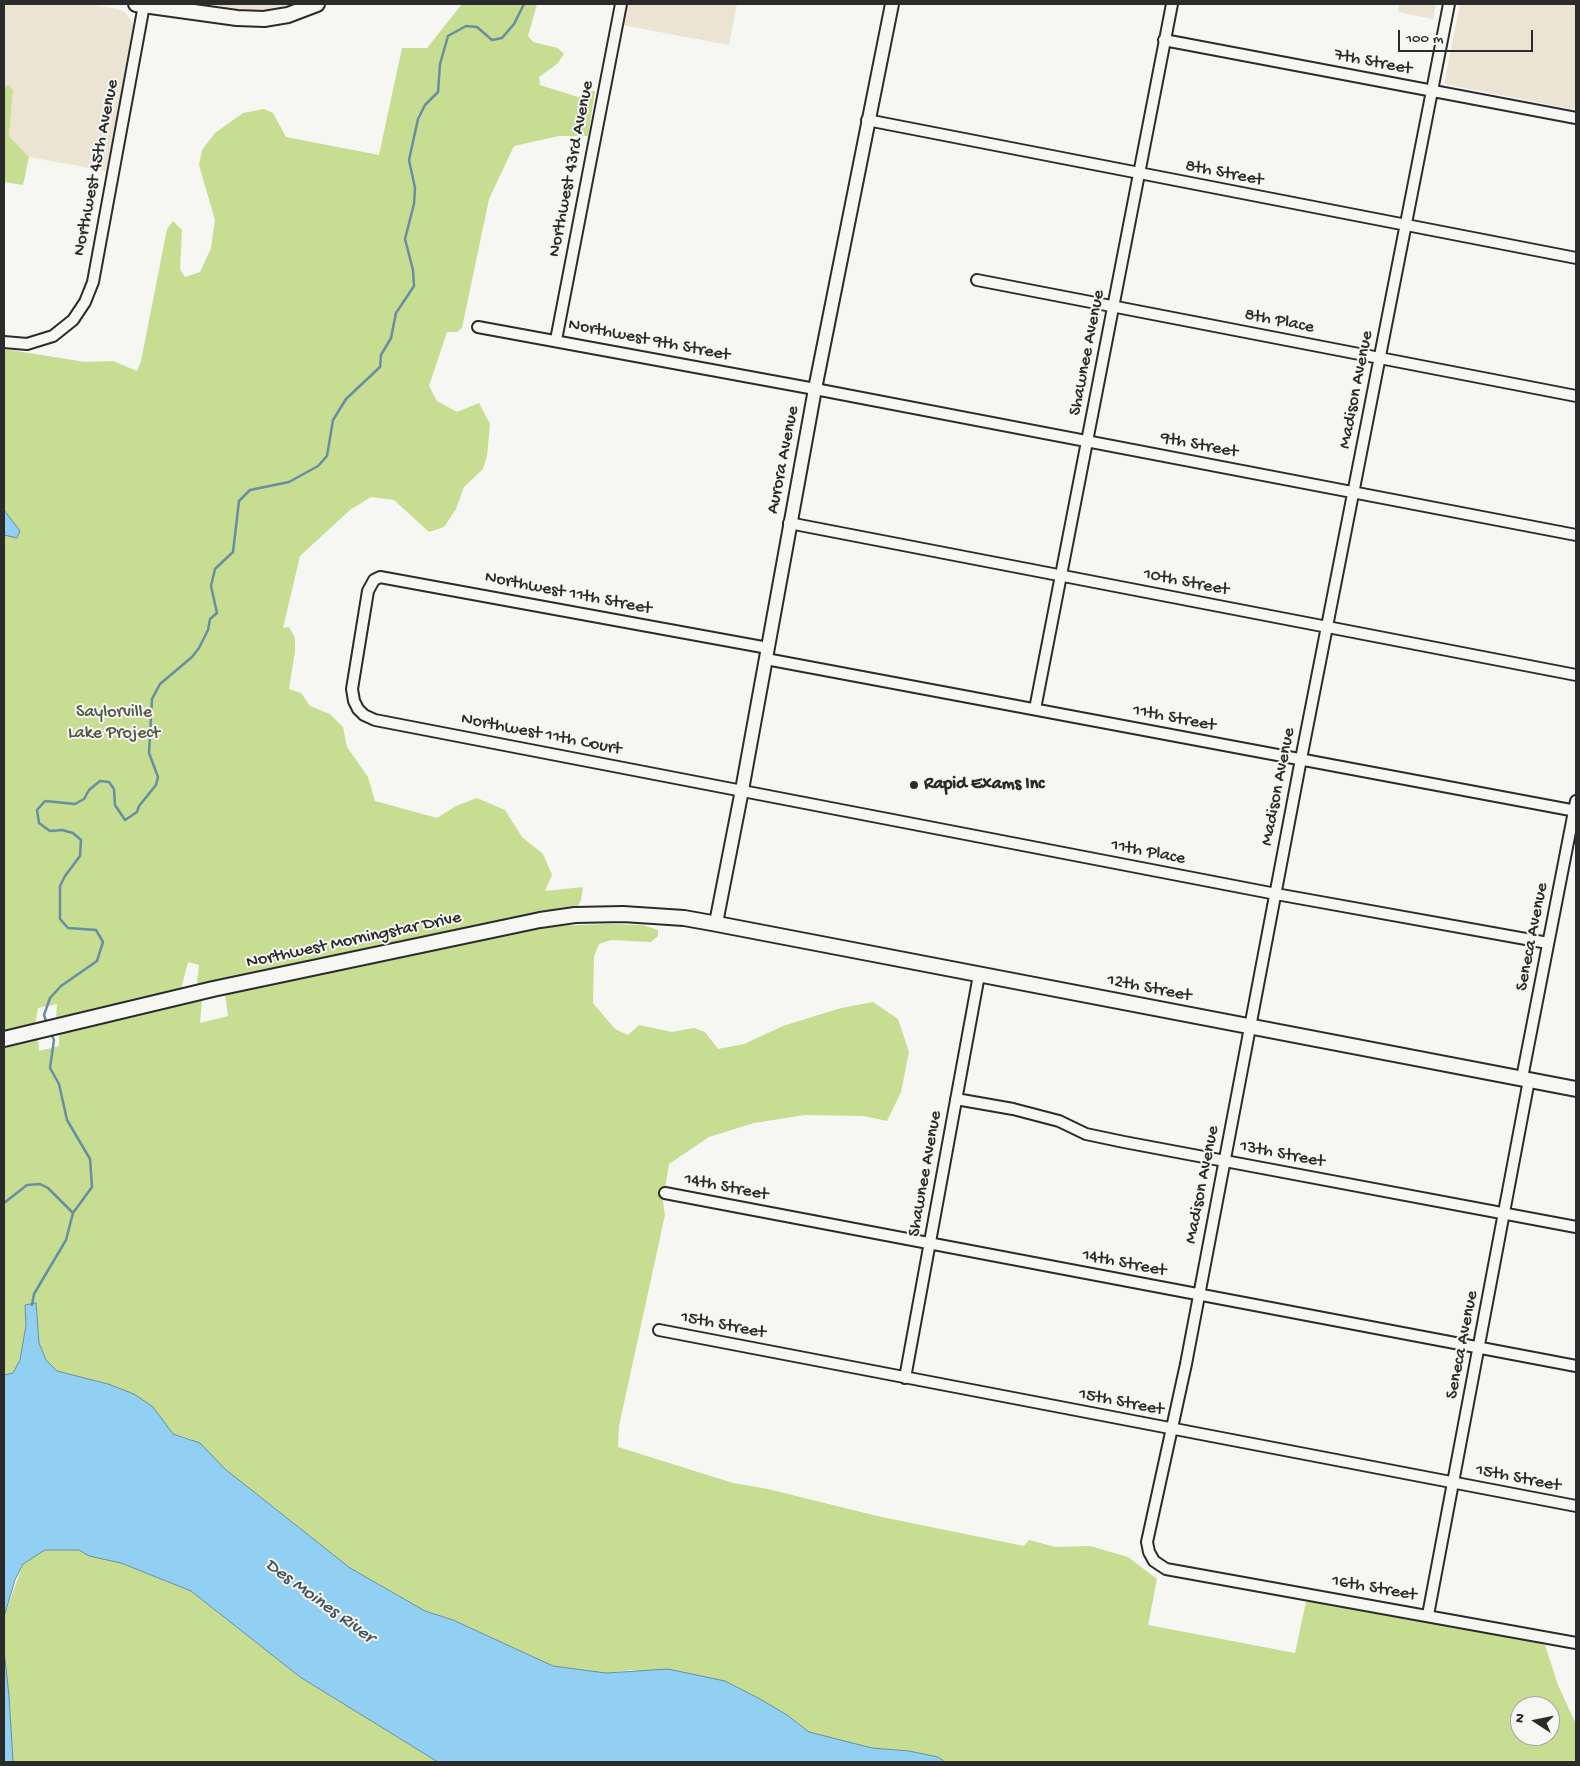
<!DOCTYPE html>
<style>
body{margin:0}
#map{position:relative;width:1580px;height:1766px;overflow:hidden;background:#f6f6f2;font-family:"Gochi Hand",sans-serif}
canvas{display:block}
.frame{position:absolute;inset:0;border:5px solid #2b2b2b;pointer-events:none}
.north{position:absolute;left:1510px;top:1696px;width:50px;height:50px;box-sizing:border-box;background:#f6f6f2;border:1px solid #a5a5a2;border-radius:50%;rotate:281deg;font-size:14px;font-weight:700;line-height:20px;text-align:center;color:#2b2b2b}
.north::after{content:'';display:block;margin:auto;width:18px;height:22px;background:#2b2b2b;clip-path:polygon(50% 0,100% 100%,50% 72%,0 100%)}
.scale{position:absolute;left:1398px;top:30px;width:135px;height:22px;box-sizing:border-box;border:2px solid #2b2b2b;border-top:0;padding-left:6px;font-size:15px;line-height:18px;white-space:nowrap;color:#2b2b2b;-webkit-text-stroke:4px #f6f6f2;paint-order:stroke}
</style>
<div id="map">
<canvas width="1580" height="1766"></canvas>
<div class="frame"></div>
<div class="north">N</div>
<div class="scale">100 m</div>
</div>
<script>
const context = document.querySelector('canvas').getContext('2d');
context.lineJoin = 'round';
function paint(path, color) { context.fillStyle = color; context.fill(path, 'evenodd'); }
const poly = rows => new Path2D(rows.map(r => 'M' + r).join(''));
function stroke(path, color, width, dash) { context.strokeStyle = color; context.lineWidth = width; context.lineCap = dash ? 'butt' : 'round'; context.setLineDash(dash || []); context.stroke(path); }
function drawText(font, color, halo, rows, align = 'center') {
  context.font = font + ' "Gochi Hand",sans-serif'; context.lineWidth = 4; context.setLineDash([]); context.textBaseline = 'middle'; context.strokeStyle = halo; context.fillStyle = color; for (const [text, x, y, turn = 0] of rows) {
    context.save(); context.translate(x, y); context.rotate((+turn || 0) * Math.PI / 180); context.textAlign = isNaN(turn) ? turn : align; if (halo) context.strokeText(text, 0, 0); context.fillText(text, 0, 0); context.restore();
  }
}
const built = poly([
 [4,4,87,4,113,8,125,12,133,23,133,36,106,171,29,157,9,136,13,90,4,89],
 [166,4,303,4,262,15],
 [621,4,737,4,729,45,617,24],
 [1399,4,1436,4,1433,19,1398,12],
 [1460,4,1576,4,1576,110,1444,84]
]);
const green = poly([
 [462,4,537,4,528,36,533,42,558,48,564,54,557,64,539,77,540,85,578,97,591,91,595,91,588,136,559,136,514,146,489,199,462,328,457,332,447,332,429,386,437,401,457,412,479,403,490,424,487,456,483,469,464,487,456,509,444,527,429,532,394,500,371,497,350,510,300,556,283,628,289,627,295,638,295,651,289,689,301,693,310,706,330,714,343,727,347,747,368,777,375,801,437,818,456,806,477,798,505,810,522,837,543,854,552,875,545,891,583,887,581,900,577,907,545,911,427,935,201,985,197,982,199,965,188,962,181,989,56,1020,57,1004,38,1008,35,1025,4,1032,4,349,85,362,113,361,137,371,141,361,167,229,173,221,182,230,180,269,185,277,200,272,211,248,215,220,199,165,202,150,215,133,243,113,264,109,273,113,286,137,379,155,402,48,427,48],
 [8,85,13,90,9,136,29,157,23,185,4,182,4,89],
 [608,924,643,925,658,930,658,936,651,942,611,940,599,944,594,956,593,1003,615,1029,628,1035,639,1025,672,1032,694,1028,705,1032,718,1049,744,1044,783,1026,841,1008,873,1002,898,1019,909,1052,901,1092,887,1121,863,1116,805,1115,754,1123,709,1137,669,1164,663,1202,665,1215,619,1426,618,1447,733,1483,768,1489,877,1516,1024,1546,1029,1540,1056,1547,1090,1546,1128,1557,1157,1579,1148,1625,1295,1653,1306,1602,1318,1602,1531,1641,1545,1645,1558,1685,1575,1722,1576,1762,945,1762,938,1757,909,1751,872,1748,833,1740,809,1732,787,1715,760,1699,725,1681,632,1670,606,1673,553,1666,453,1620,425,1611,350,1568,225,1469,191,1439,173,1434,108,1384,57,1371,46,1360,39,1343,36,1303,25,1305,26,1325,20,1360,13,1373,4,1375,4,1046,38,1038,39,1051,59,1046,59,1033,202,1000,200,1023,228,1016,225,994,502,935,551,926],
 [1520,1706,1550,1706,1550,1736,1520,1736],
 [45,1550,79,1550,89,1556,121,1563,191,1591,300,1677,438,1762,13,1762,4,1650,4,1617,23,1564]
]);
const water = poly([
 [4,510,20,531,17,538,4,535,4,510],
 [36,1303,39,1343,46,1360,57,1371,108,1384,134,1394,153,1407,173,1434,200,1443,225,1469,350,1568,425,1611,453,1620,553,1666,606,1673,668,1669,725,1681,760,1699,787,1715,809,1732,872,1748,909,1751,938,1757,945,1762,438,1762,300,1677,191,1591,121,1563,89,1556,79,1550,45,1550,23,1564,15,1580,4,1617,4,1375,13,1373,20,1360,26,1325,25,1305,36,1303],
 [4,1650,9,1696,13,1762,4,1762,4,1650]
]);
const stream = poly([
 [47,1024,44,1015,50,998,61,986,97,961,103,942,96,930,68,928,60,919,60,886,65,876,80,856,81,840,73,833,62,830,50,831,39,823,37,810,45,801,75,804,84,799,89,790,100,781,109,782,114,789,115,805,125,820,137,812,139,806,156,785,158,777,149,753,152,699,160,684,192,657,199,648,208,630,210,619,217,613,211,586,215,569,233,552,239,501,250,490,289,482,318,466,327,456,333,420,346,399,380,367,381,355,391,338,396,313,414,286,413,270,405,239,414,204,415,188,409,160,418,119,425,105,438,92,440,64,448,36,466,26,477,27,492,40,502,38,514,24,524,4],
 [50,1031,54,1040,50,1068,59,1084,67,1120,90,1159,92,1187,73,1213],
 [4,1203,27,1185,40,1184,48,1188,73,1213,66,1240,34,1294,32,1305]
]);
const minor = poly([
 [1449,4,1301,759,1186,1364,1147,1542,1149,1552,1154,1561,1166,1569,1576,1643],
 [1164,40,1576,118],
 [867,120,1576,258],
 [977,280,1576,396],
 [478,327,815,389,1576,535],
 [556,340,621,4],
 [4,342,27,344,53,336,73,320,85,302,93,282,144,5],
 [789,523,1576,675],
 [768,648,380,577,374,580,368,591,352,689,354,701,358,709,364,715,375,720,1276,894,1548,943],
 [766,659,1576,811],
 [1035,709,1172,4],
 [1522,1078,1576,801],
 [956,1099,1013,1109,1059,1121,1086,1134,1124,1142,1576,1227],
 [665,1193,1576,1366],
 [659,1330,1576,1506],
 [905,1378,979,975],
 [1428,1615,1529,1080]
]);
const tertiary = poly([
 [716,923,742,790,815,389,892,4]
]);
const secondary = poly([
 [136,4,237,18,264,19,288,15,317,4],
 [4,1039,213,989,540,920,575,915,623,914,684,918,712,923,1576,1089]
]);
const markers = [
 [914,785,5,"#2b2b2b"]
];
const streetNames = [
 ["7th Street",1373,63,11],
 ["Northwest 45th Avenue",97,168,-79],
 ["Northwest 43rd Avenue",572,169,-79],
 ["8th Street",1224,174,11],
 ["8th Place",1279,322,11],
 ["Northwest 9th Street",649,341,11],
 ["Shawnee Avenue",1088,353,-79],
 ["Madison Avenue",1357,390,-79],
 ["9th Street",1199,446,11],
 ["Aurora Avenue",784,460,-79],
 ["10th Street",1186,583,11],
 ["Northwest 11th Street",568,594,11],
 ["11th Street",1174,719,11],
 ["Northwest 11th Court",541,735,11],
 ["Madison Avenue",1279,787,-79],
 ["11th Place",1148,853,11],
 ["Seneca Avenue",1533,937,-79],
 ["Northwest Morningstar Drive",354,941,-12],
 ["12th Street",1149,989,11],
 ["13th Street",1282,1155,11],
 ["Shawnee Avenue",926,1174,-80],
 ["Madison Avenue",1203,1185,-79],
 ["14th Street",726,1188,11],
 ["14th Street",1124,1264,11],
 ["15th Street",723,1326,11],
 ["Seneca Avenue",1463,1345,-79],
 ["15th Street",1121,1403,11],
 ["15th Street",1518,1479,11],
 ["16th Street",1374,1589,10]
];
const parkNames = [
 ["Saylorville",114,713],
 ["Lake Project",114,734]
];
const poiNames = [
 ["Rapid Exams Inc",924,785]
];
const waterNames = [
 ["Des Moines River",319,1602,36]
];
paint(built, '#ece4d3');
paint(green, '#c7dd92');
paint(water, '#91d0f2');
stroke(water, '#688ea2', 1);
stroke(stream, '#688ea2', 2.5);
stroke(minor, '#2b2b2b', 14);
stroke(tertiary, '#2b2b2b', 16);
stroke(secondary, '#2b2b2b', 18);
stroke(minor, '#f6f6f2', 10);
stroke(tertiary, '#f6f6f2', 12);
stroke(secondary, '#f6f6f2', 14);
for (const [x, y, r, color] of markers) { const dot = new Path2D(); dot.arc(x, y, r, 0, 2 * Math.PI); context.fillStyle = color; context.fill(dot); stroke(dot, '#f6f6f2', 2); }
drawText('18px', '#2b2b2b', '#f6f6f2', streetNames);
drawText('18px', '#525845', '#f6f6f2', parkNames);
drawText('bold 18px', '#2b2b2b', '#f6f6f2', poiNames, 'left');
drawText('italic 19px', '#44545d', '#f6f6f2', waterNames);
</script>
